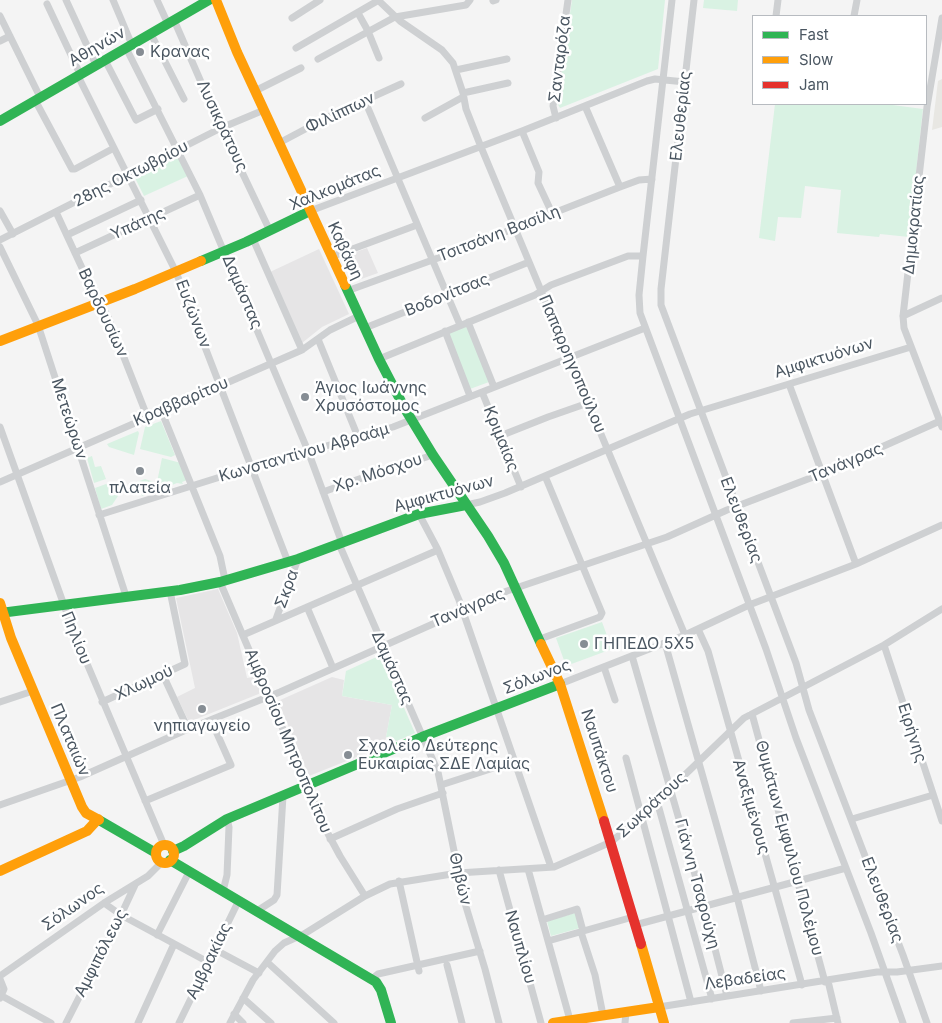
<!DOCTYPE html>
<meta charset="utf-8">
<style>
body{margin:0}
#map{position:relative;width:942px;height:1023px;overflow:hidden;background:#f4f4f4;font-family:Inter,sans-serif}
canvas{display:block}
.legend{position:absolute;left:752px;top:15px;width:175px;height:90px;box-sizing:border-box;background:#fff;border:1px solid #b7bbc0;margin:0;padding:6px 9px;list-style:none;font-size:15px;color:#4a5661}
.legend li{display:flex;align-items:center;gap:10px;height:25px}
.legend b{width:25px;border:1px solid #b7bbc0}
</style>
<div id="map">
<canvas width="942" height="1023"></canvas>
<ul class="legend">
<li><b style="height:6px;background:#30b455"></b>Fast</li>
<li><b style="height:6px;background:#ff9f0a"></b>Slow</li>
<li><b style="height:6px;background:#e5322d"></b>Jam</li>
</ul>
</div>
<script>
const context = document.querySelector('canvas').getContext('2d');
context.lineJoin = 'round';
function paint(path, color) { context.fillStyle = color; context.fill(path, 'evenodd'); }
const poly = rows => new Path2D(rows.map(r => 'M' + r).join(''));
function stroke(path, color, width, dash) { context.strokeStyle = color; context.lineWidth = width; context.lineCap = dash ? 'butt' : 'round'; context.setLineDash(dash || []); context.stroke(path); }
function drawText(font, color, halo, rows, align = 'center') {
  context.font = font + ' Inter,sans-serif'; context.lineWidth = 5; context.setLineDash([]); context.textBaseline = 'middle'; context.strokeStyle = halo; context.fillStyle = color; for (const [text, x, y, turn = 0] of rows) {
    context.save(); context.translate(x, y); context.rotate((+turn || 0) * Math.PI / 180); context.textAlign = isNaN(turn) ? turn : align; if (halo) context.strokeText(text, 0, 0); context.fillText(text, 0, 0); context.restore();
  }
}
const commercial = poly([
 [942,79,942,127,932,130,938,81]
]);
const education = poly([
 [367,248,378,273,353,282,342,257],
 [319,249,349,314,322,327,302,343,270,272],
 [218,589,237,633,247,678,254,677,261,693,189,722,177,697,195,688,176,598],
 [332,677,344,680,342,696,392,705,386,737,384,746,309,776,278,701]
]);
const green = poly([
 [572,0,665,0,658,69,560,108,557,103],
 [704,0,738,0,737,11,703,8],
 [775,104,885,104,923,109,909,237,880,234,879,237,837,233,841,190,805,186,801,218,778,217,775,241,759,238],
 [178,156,188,176,144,196,135,178],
 [467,325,489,382,470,389,447,332],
 [161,421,175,455,171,457,140,449,145,427],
 [138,431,139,433,134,455,109,447,107,444],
 [92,456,95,467,101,466,106,479,94,483,87,458],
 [162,458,181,463,187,480,182,482,183,484,177,483,172,485,169,481,162,484,164,488,157,490,156,487],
 [145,479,154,482,150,493,142,496,137,482],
 [106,484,115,490,118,496,112,505,101,509,95,488],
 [602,622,612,649,566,666,556,638],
 [381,655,415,733,397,741,386,737,392,705,342,696,346,671],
 [575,913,580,928,551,936,547,921]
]);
const street = poly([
 [66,0,96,65],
 [113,0,132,45],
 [157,0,168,24],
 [378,0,400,21,442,50,453,63,463,93,466,109,481,147,685,635],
 [672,0,643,256,639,295,640,313,766,649,796,738,871,933,903,1023],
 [694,0,661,289,661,305,796,663,809,710,903,955,927,1023],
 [493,1,496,0],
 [47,4,80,74],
 [358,13,368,31,379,58],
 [0,16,40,97],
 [776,16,778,0],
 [854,16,857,0],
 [292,18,320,0],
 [942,18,927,107,903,316,904,328,942,427],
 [174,20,221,128,270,231],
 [151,34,184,99],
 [0,41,10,36],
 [126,48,200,195,308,451,342,543],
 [296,48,379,0],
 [318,59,395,17,466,5,470,0],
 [105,60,136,120,158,109],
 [456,70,507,59],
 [78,76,176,272,288,562],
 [255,91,301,68],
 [463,93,508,83],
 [35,100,72,169,75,169,114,148],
 [365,101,460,325],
 [585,106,620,187],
 [425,118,463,97],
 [556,118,553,106,568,0],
 [522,131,539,172,538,183,552,213],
 [279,143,328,117,401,84],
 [0,211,13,234],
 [310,211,522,131,647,81,655,79,685,82],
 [56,212,89,283,108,317,147,416],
 [67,235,141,200],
 [253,239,302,350],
 [0,240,221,128,264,110],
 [0,247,38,325,126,596],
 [75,253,200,195],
 [331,257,417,225],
 [347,291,449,254,620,187,639,180,652,179],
 [903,316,942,298],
 [468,322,494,387],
 [365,328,529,262],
 [445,331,470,396],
 [318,339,358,437],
 [379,359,535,295,551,285,628,256,643,256],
 [789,384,856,564],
 [482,392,521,487],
 [161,410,220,556,225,580],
 [0,427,74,633,164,845],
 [500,436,548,417,588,403],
 [0,482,302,350,330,330,359,316],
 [323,492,373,474,433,455],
 [466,505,480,502,505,493,690,414,911,347],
 [419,514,438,550,459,600,551,867],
 [99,515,252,467,393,427,645,328],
 [339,544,438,772,464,900,485,969,499,1023],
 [220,582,326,830,340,856,365,896],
 [307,607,333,668],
 [276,619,298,559],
 [698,629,708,651,802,985],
 [243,635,438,550],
 [540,639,600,617,602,613,545,476],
 [665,643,737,897,761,991],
 [884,645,942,821],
 [632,656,704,906,727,996],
 [604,667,615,700],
 [163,675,188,729],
 [560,684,685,635,749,605,856,564,942,525],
 [0,702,33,691],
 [102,702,185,664,170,591],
 [752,714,825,982],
 [626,758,691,1002],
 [441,785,515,761],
 [145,801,231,765,211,720],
 [657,801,712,999],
 [0,805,80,777,188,729,280,692,507,591,667,537,727,510,821,474,940,421],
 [852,819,933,795],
 [330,839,397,809,443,793],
 [528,869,570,1020],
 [499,870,541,1023],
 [399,881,419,971],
 [223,891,227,875,229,827,227,819],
 [104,903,121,915,208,962],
 [257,911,274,900,277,895,283,796],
 [542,920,577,909,583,931],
 [635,925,846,868],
 [581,932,595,975,603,1015],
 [157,935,189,872],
 [548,941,633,917],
 [214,949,259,973],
 [267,962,334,1023],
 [447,965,462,1023],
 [0,976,104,903,148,876,162,862],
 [0,979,4,989,0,998],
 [372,979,378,974,480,951],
 [828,981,838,1023],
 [2,996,51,1023],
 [243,998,271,1023],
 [659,1007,877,972,897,972,942,966],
 [234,1014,243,1023],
 [66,1023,121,915,135,885],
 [138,1023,174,944],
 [179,1023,239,900],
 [230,1023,253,980,275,951,284,943,304,934,365,896,390,884,458,873,554,867,611,842,641,817,744,718,884,645,942,609],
 [625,1023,626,1012],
 [793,1023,837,1018]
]);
const fast = poly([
 [0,121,209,0],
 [201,261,246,242,310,211],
 [345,285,379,359,405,409,433,455,488,536,504,563,541,644],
 [0,613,180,590,220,582,298,559,419,514,466,505],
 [99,820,156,853],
 [173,851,184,846,227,819,422,737,560,684],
 [170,860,376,982,381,990,391,1023]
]);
const slow = poly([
 [216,0,237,52,345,285],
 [0,341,135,289,201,261],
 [0,603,11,638,82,807,86,813,99,820],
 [541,644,560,684,604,821],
 '156 854a9 9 0 1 1 18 0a9 9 0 1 1-18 0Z',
 [0,871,87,831,98,819],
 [641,944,664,1023],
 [553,1023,659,1007]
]);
const jam = poly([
 [604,821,641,944]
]);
const markers = [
 [140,52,5,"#868d94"],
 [305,397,5,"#868d94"],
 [140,471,5,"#868d94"],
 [584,644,5,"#868d94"],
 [202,709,5,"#868d94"],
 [348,755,5,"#868d94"]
];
const streetNames = [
 ["Αθηνών",97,47,-30],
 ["Σανταρόζα",560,59,-83],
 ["Φιλίππων",340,113,-25],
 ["Ελευθερίας",681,116,-84],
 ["Λυσικράτους",222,126,65],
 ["28ης Οκτωβρίου",131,174,-27],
 ["Χαλκομάτας",335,188,-22],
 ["Υπάτης",138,224,-24],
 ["Δημοκρατίας",914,225,-84],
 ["Τσιτσάνη Βασίλη",499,234,-21],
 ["Καβάφη",345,251,65],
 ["Δαμάστας",242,292,67],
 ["Βοδονίτσας",447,295,-22],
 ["Βαρδουσίων",103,313,65],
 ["Ευζώνων",193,314,69],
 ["Αμφικτυόνων",824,358,-17],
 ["Παπαρρηγοπούλου",572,364,67],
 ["Κραββαρίτου",181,402,-23],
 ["Μετεώρων",69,419,72],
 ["Κριμαίας",501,439,68],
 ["Κωνσταντίνου Αβραάμ",304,453,-16],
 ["Τανάγρας",846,463,-23],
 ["Χρ. Μόσχου",378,473,-18],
 ["Αμφικτυόνων",444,494,-15],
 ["Ελευθερίας",741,520,69],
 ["Σκρα",287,589,-70],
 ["Τανάγρας",468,608,-23],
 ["Πηλίου",76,638,68],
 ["Δαμάστας",392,668,66],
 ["Σόλωνος",537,677,-21],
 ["Χλωμού",144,683,-25],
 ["Ειρήνης",912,733,72],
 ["Πλαταιών",70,740,67],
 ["Αμβροσίου Μητροπολίτου",288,741,67],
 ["Ναυπάκτου",599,751,72],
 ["Σωκράτους",652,805,-43],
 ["Αναξιμένους",751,807,74],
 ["Θυμάτων Εμφυλίου Πολέμου",789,848,75],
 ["Θηβών",460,879,77],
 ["Γιάννη Τσαρούχη",697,884,75],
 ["Ελευθερίας",882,900,69],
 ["Σόλωνος",73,907,-35],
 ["Ναυπλίου",520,947,74],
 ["Αμφιπόλεως",101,953,-63],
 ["Αμβρακίας",209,961,-64],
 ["Λεβαδείας",745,979,-8]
];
const poiNames = [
 ["Κρανας",150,52],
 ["Άγιος Ιωάννης",315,388],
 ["Χρυσόστομος",315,406],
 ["πλατεία",140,488,"center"],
 ["ΓΗΠΕΔΟ 5X5",594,644],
 ["νηπιαγωγείο",202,726,"center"],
 ["Σχολείο Δεύτερης",358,746],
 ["Ευκαιρίας ΣΔΕ Λαμίας",358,764]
];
paint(commercial, '#e8e7e3');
paint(education, '#e6e5e6');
paint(green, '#d9f2e3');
stroke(street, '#ced0d2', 7);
stroke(fast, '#30b455', 10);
stroke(slow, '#ff9f0a', 10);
stroke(jam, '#e5322d', 10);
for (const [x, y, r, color] of markers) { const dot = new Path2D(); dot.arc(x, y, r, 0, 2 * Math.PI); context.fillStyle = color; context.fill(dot); stroke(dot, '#fff', 2); }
drawText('16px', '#4a5661', '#fff', streetNames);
drawText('16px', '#4a5661', '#fff', poiNames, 'left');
</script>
